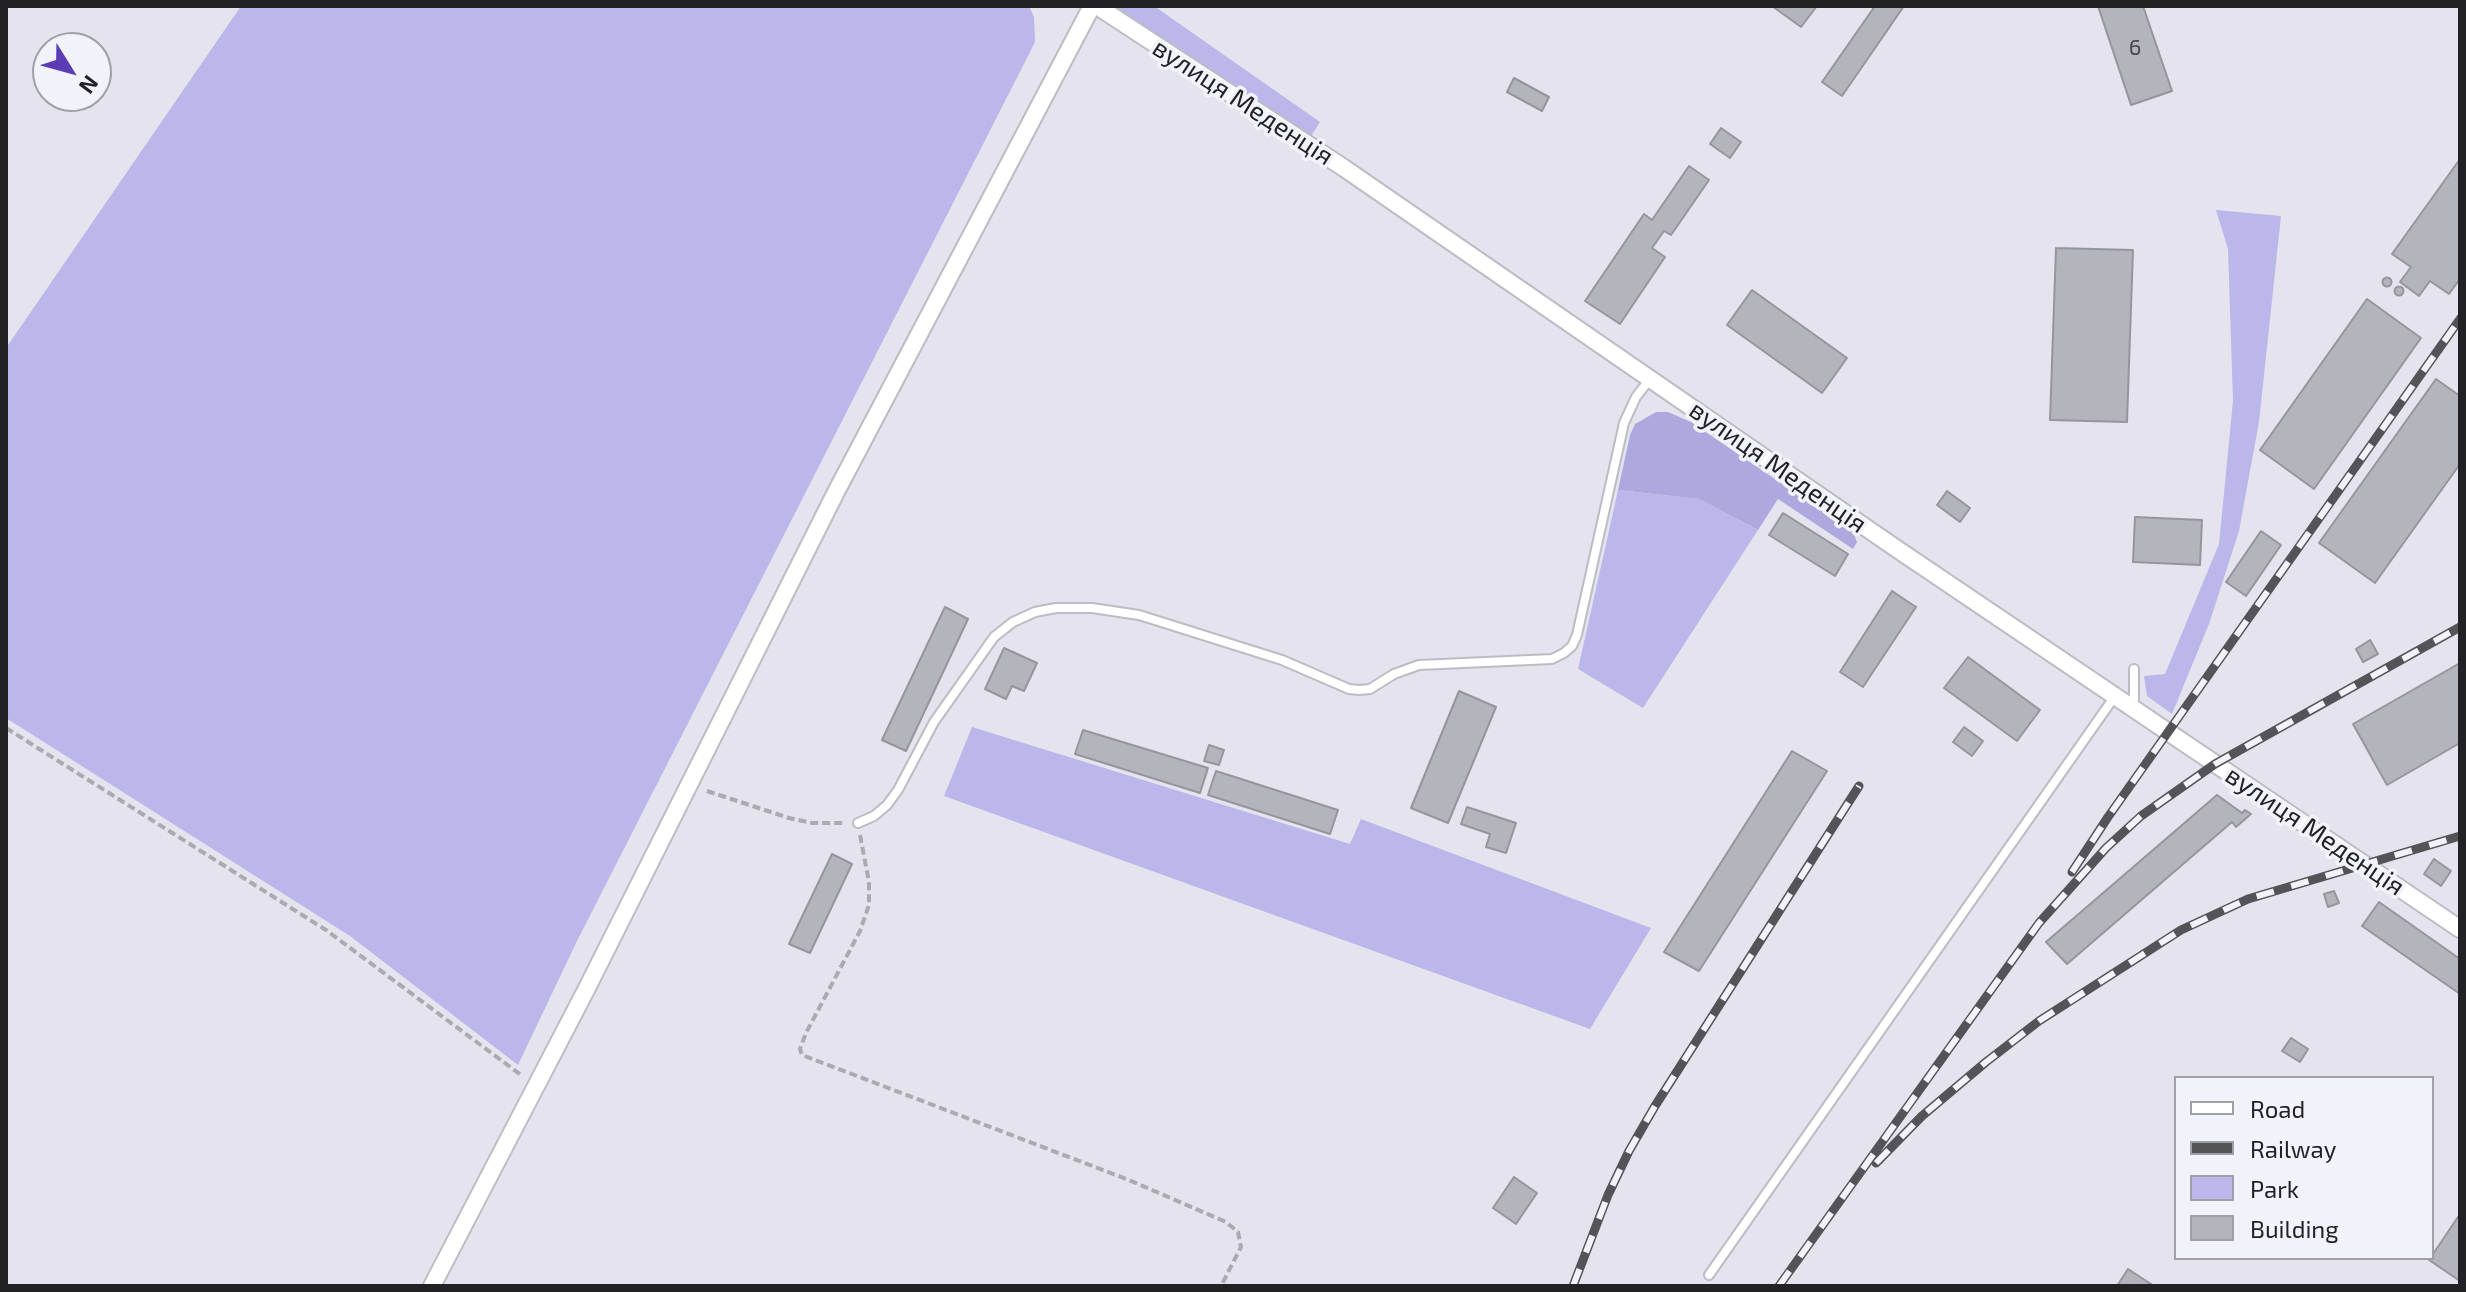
<!DOCTYPE html>
<meta charset="utf-8">
<style>
body{margin:0}
#map{position:relative;width:2466px;height:1292px;overflow:hidden;background:#e5e4ee;font-family:"Exo 2",sans-serif}
canvas{display:block}
.frame{position:absolute;inset:0;border:8px solid #222226;pointer-events:none}
.legend{position:absolute;left:2174px;top:1076px;width:260px;height:184px;box-sizing:border-box;background:#f2f2fb;border:2px solid #9f9fa6;margin:0;padding:10px 14px;list-style:none;font-size:24px;color:#222226}
.legend li{display:flex;align-items:center;gap:16px;height:40px}
.legend b{width:40px;border:2px solid #9f9fa6}
.north{position:absolute;left:32px;top:32px;width:80px;height:80px;box-sizing:border-box;background:#f2f2fb;border:2px solid #9f9fa6;border-radius:50%;rotate:127deg;font-size:22px;font-weight:700;line-height:32px;text-align:center;color:#222226}
.north::after{content:'';display:block;margin:auto;width:28px;height:36px;background:#5a3db5;clip-path:polygon(50% 0,100% 100%,50% 72%,0 100%)}
</style>
<div id="map">
<canvas width="2466" height="1292"></canvas>
<div class="frame"></div>
<ul class="legend">
<li><b style="height:10px;background:#fff"></b>Road</li>
<li><b style="height:10px;background:#535358"></b>Railway</li>
<li><b style="height:22px;background:#bbb7ea"></b>Park</li>
<li><b style="height:22px;background:#b4b4bd"></b>Building</li>
</ul>
<div class="north">N</div>
</div>
<script>
const context = document.querySelector('canvas').getContext('2d');
context.lineJoin = 'round';
function paint(path, color) { context.fillStyle = color; context.fill(path, 'evenodd'); }
const poly = rows => new Path2D(rows.map(r => 'M' + r).join(''));
function stroke(path, color, width, dash) { context.strokeStyle = color; context.lineWidth = width; context.lineCap = dash ? 'butt' : 'round'; context.setLineDash(dash || []); context.stroke(path); }
function drawText(font, color, halo, rows, align = 'center') {
  context.font = font + ' "Exo 2",sans-serif'; context.lineWidth = 7; context.setLineDash([]); context.textBaseline = 'middle'; context.strokeStyle = halo; context.fillStyle = color; for (const [text, x, y, turn = 0] of rows) {
    context.save(); context.translate(x, y); context.rotate((+turn || 0) * Math.PI / 180); context.textAlign = isNaN(turn) ? turn : align; if (halo) context.strokeText(text, 0, 0); context.fillText(text, 0, 0); context.restore();
  }
}
const green = poly([
 [241,6,1029,6,1034,17,1035,42,1028,56,577,941,518,1065,350,936,6,718,6,348],
 [1106,6,1154,6,1320,122,1308,141],
 [2216,210,2281,216,2259,422,2239,531,2209,624,2172,714,2147,696,2144,676,2165,674,2219,544,2233,401,2228,249],
 [1618,490,1699,499,1758,530,1643,708,1578,669],
 [972,727,1350,844,1361,819,1651,928,1590,1029,944,796]
]);
const forest = poly([
 [1656,412,1668,412,1691,422,1853,532,1857,542,1853,549,1778,499,1758,530,1699,499,1618,490,1630,435,1635,424]
]);
const building = poly([
 [1772,6,1817,6,1801,27,1772,6],
 [1875,6,1904,6,1842,96,1822,82,1875,6],
 [2098,6,2143,6,2172,91,2131,105,2098,6],
 [1514,78,1549,97,1542,111,1507,92,1514,78],
 [1721,128,1741,142,1730,158,1710,144,1721,128],
 [2460,159,2460,279,2449,294,2430,281,2419,296,2400,282,2411,267,2392,254,2460,159],
 [1689,166,1709,180,1671,235,1664,231,1652,248,1665,257,1620,324,1585,301,1644,214,1652,220,1689,166],
 [2056,248,2133,250,2127,422,2050,420,2056,248],
 '2382.5 282a4.5 4.5 0 1 1 9 0a4.5 4.5 0 1 1-9 0Z',
 '2394.5 291a4.5 4.5 0 1 1 9 0a4.5 4.5 0 1 1-9 0Z',
 [1752,290,1847,358,1822,393,1727,325,1752,290],
 [2367,299,2421,338,2314,489,2260,450,2367,299],
 [2436,379,2460,396,2460,464,2375,583,2319,543,2436,379],
 [1947,491,1970,508,1960,522,1937,505,1947,491],
 [1783,513,1848,554,1835,576,1769,535,1783,513],
 [2135,517,2202,520,2200,565,2133,562,2135,517],
 [2261,531,2281,545,2246,596,2226,582,2261,531],
 [1892,591,1916,607,1863,687,1840,672,1892,591],
 [945,607,968,619,906,751,882,740,945,607],
 [2370,640,2378,654,2363,662,2356,649,2370,640],
 [1004,648,1037,663,1024,691,1012,686,1006,699,985,689,1004,648],
 [1968,657,2040,710,2017,741,1944,688,1968,657],
 [2460,663,2460,743,2387,785,2353,724,2460,663],
 [1459,691,1496,707,1448,823,1411,808,1459,691],
 [1964,727,1983,741,1972,756,1953,742,1964,727],
 [1083,730,1208,768,1200,793,1075,754,1083,730],
 [1209,745,1224,750,1219,765,1204,761,1209,745],
 [1792,751,1827,771,1699,971,1664,952,1792,751],
 [1216,771,1338,810,1330,834,1208,795,1216,771],
 [2217,795,2242,813,2245,810,2251,814,2236,827,2232,822,2067,964,2046,942,2217,795],
 [1467,807,1516,823,1506,853,1486,847,1490,834,1461,824,1467,807],
 [832,854,852,864,810,953,789,944,832,854],
 [2434,859,2451,871,2441,886,2424,874,2434,859],
 [2334,891,2339,903,2328,907,2324,894,2334,891],
 [2379,902,2460,959,2460,994,2362,926,2379,902],
 [2291,1038,2308,1049,2300,1062,2282,1051,2291,1038],
 [1514,1177,1537,1193,1516,1224,1493,1208,1514,1177],
 [2460,1214,2460,1281,2429,1260,2460,1214],
 [2128,1269,2154,1286,2117,1286,2128,1269]
]);
const path = poly([
 [6,728,326,930,521,1075],
 [707,791,789,818,812,823,845,823],
 [860,835,869,882,869,905,860,931,806,1033,800,1049,802,1055,1129,1180,1226,1222,1238,1232,1241,1247,1221,1286]
]);
const service = poly([
 [2134,669,2134,708],
 [858,823,874,816,887,805,898,790,934,722,994,637,1013,622,1035,612,1056,608,1092,608,1139,615,1282,660,1349,689,1359,690,1370,689,1394,674,1419,665,1552,659,1564,653,1572,646,1577,635,1624,423,1636,397,1650,379],
 [1709,1275,2115,696]
]);
const minor = poly([
 [1097,6,1344,168,1894,547,2460,929],
 [432,1286,586,990,836,492,1092,6]
]);
const rail = poly([
 [2072,872,2108,817,2460,319],
 [1876,1163,1922,1116,1986,1062,2039,1021,2181,930,2248,899,2460,836],
 [1573,1286,1608,1195,1629,1151,1655,1106,1859,786],
 [1779,1286,2039,923,2106,848,2141,816,2215,764,2460,627]
]);
const numberNames = [
 ["6",2135,48]
];
const streetNames = [
 ["вулиця Меденція",1243,102,33],
 ["вулиця Меденція",1778,467,35],
 ["вулиця Меденція",2315,831,34]
];
paint(green, '#bbb7ea');
paint(forest, '#ada9df');
paint(building, '#b4b4bd');
stroke(building, '#96959e', 2);
stroke(service, '#bcbcc5', 12);
stroke(minor, '#bcbcc5', 20);
stroke(path, '#aaaab2', 4, [8, 4]);
stroke(service, '#fff', 8);
stroke(minor, '#fff', 16);
stroke(rail, '#535358', 9);
stroke(rail, '#f2f2fb', 6, [18]);
drawText('22px', '#46464c', null, numberNames);
drawText('26px', '#222226', '#f2f2fb', streetNames);
</script>
